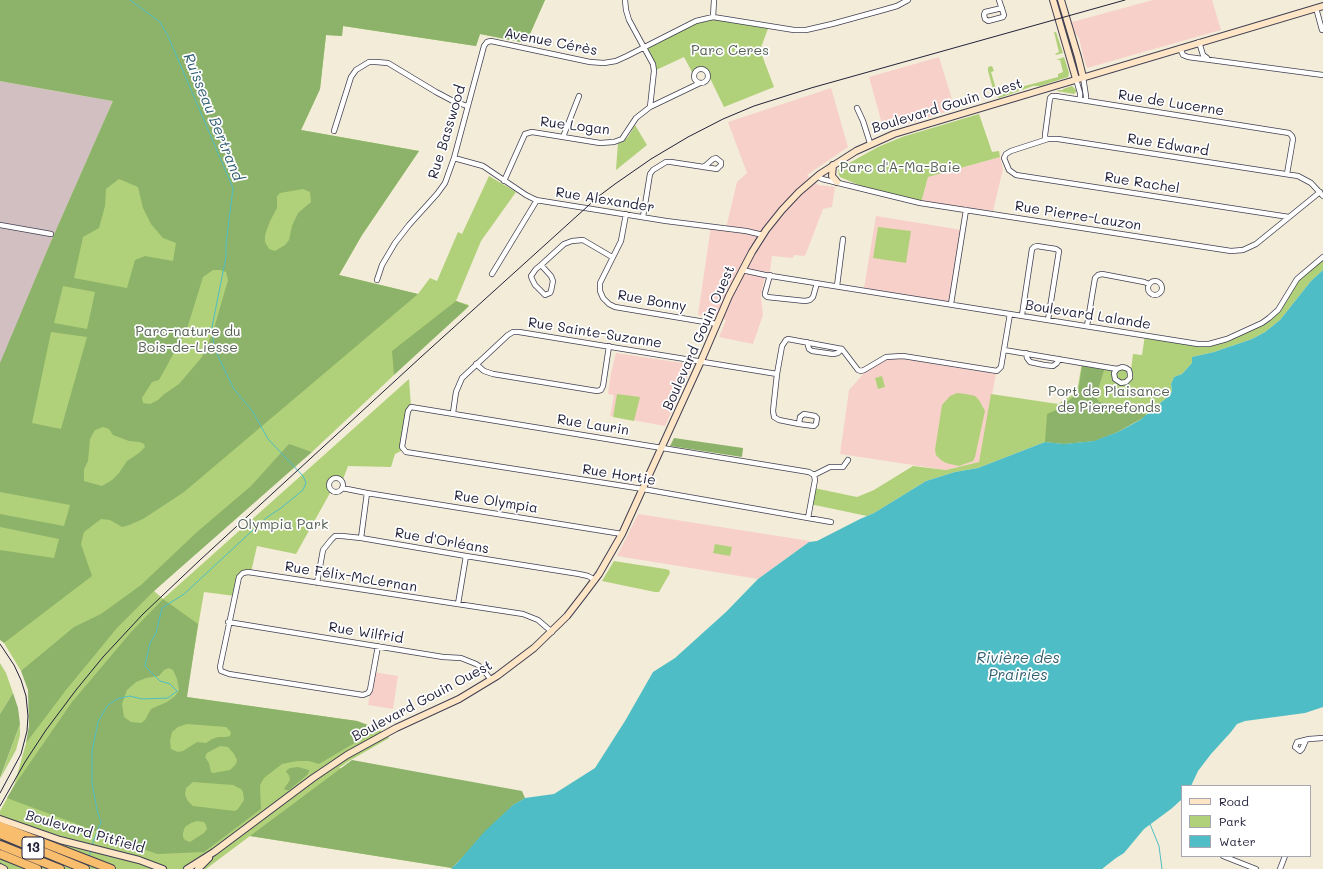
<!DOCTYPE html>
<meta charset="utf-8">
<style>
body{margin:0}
#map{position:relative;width:1323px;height:869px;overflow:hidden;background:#f3ecd8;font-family:Mali,sans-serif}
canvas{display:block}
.legend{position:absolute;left:1181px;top:785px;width:130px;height:72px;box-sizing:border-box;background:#fff;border:1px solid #a7a7b1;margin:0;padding:5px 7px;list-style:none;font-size:12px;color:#22223b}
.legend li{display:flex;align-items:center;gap:8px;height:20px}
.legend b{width:20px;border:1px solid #a7a7b1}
</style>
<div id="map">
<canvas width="1323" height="869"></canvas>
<ul class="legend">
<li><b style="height:5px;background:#fde5c5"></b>Road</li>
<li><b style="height:11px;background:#b0d179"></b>Park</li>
<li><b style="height:11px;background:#4fbdc5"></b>Water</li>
</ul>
</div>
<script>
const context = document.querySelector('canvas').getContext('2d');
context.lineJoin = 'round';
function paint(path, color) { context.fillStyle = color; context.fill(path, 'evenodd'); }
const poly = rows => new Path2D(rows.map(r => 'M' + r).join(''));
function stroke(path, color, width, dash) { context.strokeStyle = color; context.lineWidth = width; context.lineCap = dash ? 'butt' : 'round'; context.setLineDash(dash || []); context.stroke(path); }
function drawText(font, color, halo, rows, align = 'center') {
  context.font = font + ' Mali,sans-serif'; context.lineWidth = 3.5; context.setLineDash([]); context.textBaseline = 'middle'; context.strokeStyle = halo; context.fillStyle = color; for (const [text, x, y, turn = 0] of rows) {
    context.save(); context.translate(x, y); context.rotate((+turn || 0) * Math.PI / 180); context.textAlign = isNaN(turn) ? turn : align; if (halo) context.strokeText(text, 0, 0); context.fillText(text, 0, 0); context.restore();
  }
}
const built = poly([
 [1153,0,1212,0,1221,30,1087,68,1084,59,1079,38,1075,33,1072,22],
 [939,57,955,109,884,131,869,77],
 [831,88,848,147,807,175,818,185,835,187,832,207,823,209,805,256,794,255,793,258,772,256,770,271,764,280,761,296,763,315,753,344,719,337,726,320,714,315,713,317,698,315,711,226,726,228,737,182,747,173,728,122],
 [1000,157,1003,169,993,211,921,203,928,177],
 [876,216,962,230,950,302,864,288],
 [616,353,689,364,690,371,665,426,610,416,614,395,608,394,611,373],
 [889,358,898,358,996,374,979,462,946,470,840,454,849,390,865,372],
 [638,514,810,541,758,579,617,556],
 [374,672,398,676,393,709,368,705]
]);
const industrial = poly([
 [0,81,113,101,0,366]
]);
const green = poly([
 [0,0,545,0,526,43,480,34,476,46,343,26,342,36,326,35,320,89,301,130,419,151,362,235,339,275,418,294,430,278,437,281,458,232,462,234,489,176,516,192,481,241,456,301,469,305,465,310,394,374,394,375,312,452,309,451,154,591,163,599,409,379,411,407,408,411,403,450,395,454,391,467,348,466,342,482,337,479,333,479,330,482,329,486,331,489,334,492,338,492,330,493,296,554,257,546,251,572,248,572,238,577,235,596,204,592,186,697,357,721,374,727,385,733,389,738,349,761,339,768,525,798,513,805,452,868,250,836,206,869,0,869,0,811,14,786,29,733,29,690,22,670,21,671,4,643,5,643,0,638,0,364,50,244,113,101,0,81],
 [713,17,769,26,760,50,774,87,724,107,707,72,704,69,699,69,692,72,684,57,654,71,645,48,696,21],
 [1054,32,1056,32,1063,53,1056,55,1055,54,1059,52],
 [1064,57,1069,73,1068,77,1040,86,1033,86,1022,90,1021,87,1058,77,1058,74,1063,72,1060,60,1056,60],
 [992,66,994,71,991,72,996,89,999,88,1001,92,1018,87,1019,91,999,98,997,97,994,93,988,71,988,67],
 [1072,86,1076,90,1076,92,1074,94,1057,91,1058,90,1063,90,1063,89],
 [979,114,992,152,999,151,1000,157,928,177,921,203,870,190,840,177,839,175,838,170,842,167,878,147,902,137],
 [635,125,647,145,616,170,618,142,624,140,628,137],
 [878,227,911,231,906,263,873,258],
 [1323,259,1323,270,1311,281,1280,320,1265,332,1252,339,1214,352,1192,357,1192,363,1182,374,1174,377,1171,384,1172,391,1170,395,1140,420,1094,441,1064,444,1045,442,978,468,955,472,926,481,874,513,867,516,810,504,814,488,857,497,874,490,913,466,946,470,979,462,991,394,1058,404,1077,392,1082,362,1131,370,1133,354,1142,355,1145,335,1213,344,1262,325,1275,316,1287,301,1293,287,1298,280],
 [882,376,885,387,878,389,875,378],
 [957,393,966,394,975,396,979,400,985,411,975,457,973,461,959,466,946,463,941,460,936,455,935,450,942,405,950,396],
 [617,394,640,397,634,421,613,417],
 [715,544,732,547,730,556,713,553],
 [614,561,665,569,669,570,670,573,659,592,655,592,602,581],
 [0,663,6,673,13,693,0,714],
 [20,724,20,735,16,750,0,779]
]);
const forest = poly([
 [0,0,545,0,526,43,480,34,476,46,343,26,342,36,326,35,320,89,301,130,419,151,362,235,339,275,418,294,184,492,143,519,129,525,122,527,110,520,101,519,84,532,81,544,92,576,4,643,0,640,0,550,54,558,59,539,0,527,0,514,64,526,70,505,0,492,0,363,50,244,113,101,0,81],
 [119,179,138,187,143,208,151,224,163,238,176,243,173,261,145,256,135,260,127,288,74,278,83,237,99,228,105,206,106,189],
 [303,189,310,192,311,202,298,213,292,226,289,240,285,245,275,251,269,249,265,242,265,235,270,221,277,208,277,196,280,193],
 [213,270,220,270,226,272,228,280,213,332,202,357,179,384,163,395,158,400,150,404,143,403,142,398,152,382,159,380,187,329,203,277],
 [63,286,95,292,87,329,54,323],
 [51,332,87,337,61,429,32,423],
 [103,427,109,429,113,435,129,441,140,442,144,444,145,447,139,453,127,461,119,473,112,480,102,486,84,481,84,469,88,461,90,439,95,430],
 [456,301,469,306,394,375,392,351],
 [1082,366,1104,370,1096,397,1099,402,1144,411,1146,416,1118,432,1095,441,1064,444,1045,442,1047,414,1058,409,1078,393],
 [674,438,743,448,742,457,670,446],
 [289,444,312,452,154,591,117,628,66,690,26,743,29,726,28,690,21,671,74,627,101,614,141,585,197,532,251,486],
 [163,599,198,624,187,697,357,721,378,729,319,764,309,761,297,761,282,764,264,778,260,785,261,809,204,852,157,854,7,798,14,786,72,702,132,631],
 [169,668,173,670,177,679,179,690,175,696,167,702,151,709,145,720,141,723,131,722,124,717,122,704,127,690,136,682,146,678,159,676,164,670],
 [187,724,226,727,231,732,230,736,226,737,218,737,212,739,206,743,197,742,183,751,178,752,171,749,170,741,172,732,178,727],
 [220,746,228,747,234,754,237,760,236,764,230,770,213,773,211,772,209,763,205,757,207,753],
 [193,782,233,785,241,789,243,792,244,800,238,809,235,811,193,806,187,800,185,794,186,788],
 [197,821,204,822,206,825,207,829,204,833,190,842,185,840,183,837,183,833,185,827,191,823],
 [13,693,18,708,20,724,0,778,0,714],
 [352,760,522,791,525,798,513,805,452,868,250,836],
 [298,767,309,770,308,774,289,790,286,790,284,789,290,780,289,775,286,772,287,770,290,768]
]);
const water = poly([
 [1323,270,1323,707,1305,713,1245,721,1237,724,1231,732,1211,754,1198,771,1191,786,1182,786,1181,800,1171,809,1144,829,1124,853,1116,858,1102,869,451,869,458,862,485,831,513,805,525,798,554,794,595,768,625,721,653,672,675,658,726,612,758,579,809,542,817,541,860,519,874,513,926,481,955,472,978,468,1045,442,1064,444,1094,441,1118,432,1140,420,1170,395,1172,391,1171,384,1174,377,1182,374,1192,363,1192,357,1214,352,1252,339,1265,332,1280,320,1311,281]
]);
const stream = poly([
 [1150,824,1159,846,1162,869],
 [92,845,101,822,97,810,92,783,92,751,98,722,107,706,117,699,130,696,142,699,168,698,177,691,170,684,160,681,145,666,150,643,156,633,162,608,184,594,266,518,281,508,303,490,306,483,303,476,268,439,253,412,234,389,226,373,214,347,212,327,226,257,226,244,233,188,168,36,160,22,130,0],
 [89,857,91,850]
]);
const street = poly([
 [625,0,626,10,629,20,653,64,654,71,650,107],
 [999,0,1004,15,1003,17,988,21,985,19,984,15,985,12,1002,8],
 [1316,8,1322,30],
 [713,17,714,0],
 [1199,42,1203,55,1207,58],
 [1180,48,1183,55,1188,57,1323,75],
 '694 76a7 7 0 1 1 14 0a7 7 0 1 1-14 0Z',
 [1083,77,1086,96,1086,100],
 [1076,79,1080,93,1080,100],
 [857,108,863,121,870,143],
 [334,131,351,77,356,70,369,62,376,62,388,63,436,92,453,101,467,106],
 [563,137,579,96],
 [1045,140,1045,135,1050,98,1052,96,1056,96,1289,133,1292,136,1293,139,1287,174],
 [454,158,483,166,526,195,536,200,666,221,746,231,763,235],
 [817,176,822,179,920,203,1231,251,1243,250,1256,244,1320,192],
 [504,181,525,134,532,132,600,143,614,142,622,139,636,118,650,107,700,83],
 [626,214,621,241,600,283,600,291,603,298,609,304,615,307,717,324],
 [643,217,650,174,653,170,666,162,671,162,717,169,721,165,721,162,716,158,713,159,704,167],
 [1289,217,1016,175,1009,170,1004,158,1006,154,1011,151,1048,139,1058,139,1298,176,1311,183,1323,196],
 [0,225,51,234],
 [541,265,551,276,553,281,551,291,550,293,545,295,535,285,532,279,531,276,536,269,541,265,564,244,572,241,583,240,612,257],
 [742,270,765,275,1198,344,1209,344,1227,339,1262,323,1269,318,1278,310,1297,279,1323,257],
 [492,274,537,200],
 [770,275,765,293,765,295,767,297,805,301,810,300,813,297,817,283],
 [377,280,382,265,395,243,409,225,437,194,445,183,454,158,484,46,487,42,491,41,590,62,604,63,616,61,627,56,696,21,713,17,794,30,806,30,832,24,883,10,897,6,908,0],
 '1148 288a7 7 0 1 1 14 0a7 7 0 1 1-14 0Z',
 [837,286,843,239],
 [951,304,966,210],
 [1022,315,1032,249,1034,247,1037,246,1056,249,1059,251,1048,320],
 [1087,326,1095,278,1098,275,1102,274,1144,282,1149,284],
 [807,342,809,349,812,351,833,354,838,353,842,349],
 [1004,350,1117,369,1122,367,1126,368,1129,370,1130,374,1130,378,1126,382,1121,383,1115,379,1114,373,1117,369],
 [1026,353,1027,358,1030,362,1044,365,1053,366,1057,363,1059,359],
 [476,364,484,371,493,374,597,391,601,390,603,386,609,346],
 [453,413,456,392,462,378,508,335,513,332,519,332,777,374],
 [799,424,800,417,804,414,815,416,817,418,816,424,814,426,799,424,779,420,774,417,773,411,777,374,782,346,786,340,788,339,842,349,858,370,861,371,864,370,886,357,903,356,997,371,1001,367,1010,314],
 [814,475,830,467,843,467,848,460],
 '329 485a7 7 0 1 1 14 0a7 7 0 1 1-14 0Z',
 [342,488,367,493,622,534],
 [808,518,815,480,814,475,809,472,411,407,408,411,402,447,406,452,643,489,808,518,831,522],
 [361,538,367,493],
 [317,583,323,550,331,540,335,536,342,536,361,538,466,556,579,574,588,576,595,580],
 [458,604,466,556],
 [228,622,443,657,461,658,476,664,482,668,491,680],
 [378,646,370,690,368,693,363,695,229,674,221,671,220,667,239,577,243,573,248,572,523,614,538,620,552,632],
 [1306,740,1302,749,1300,751,1295,747,1297,742,1309,739,1323,738],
 [1223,856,1256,869],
 [1280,869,1285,856]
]);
const secondary = poly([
 [1053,0,1076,79],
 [1061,0,1078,57,1083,77],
 [833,165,832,176,837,182],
 [0,819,60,840,139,860,163,869],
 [0,867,4,869],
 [187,869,214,852,313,778,347,755,396,728,459,699,497,676,534,648,567,616,584,594,599,574,622,534,701,361,729,296,752,252,766,230,782,210,799,192,820,174,856,151,894,134,1323,6],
 [198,869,209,858]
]);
const highway = poly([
 [0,826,111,869],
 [0,834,85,869],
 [0,845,60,869],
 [0,854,37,869]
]);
const tram = poly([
 [0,644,14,665,21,680,26,696,28,716,27,731,21,754,0,793],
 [0,806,25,762,46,730,76,690,103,657,143,614,200,560,421,357,599,196,615,184,651,159,688,137,723,119,754,106,811,88,1125,0]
]);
const shields = [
 [33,848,22]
];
const shieldNames = [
 ["13",33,848]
];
const streetNames = [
 ["Avenue Cérès",551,42,11],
 ["Rue de Lucerne",1171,103,9],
 ["Boulevard Gouin Ouest",947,106,-17],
 ["Rue Logan",575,126,7],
 ["Rue Basswood",447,132,-73],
 ["Rue Edward",1168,145,9],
 ["Rue Rachel",1142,183,9],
 ["Rue Alexander",605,200,9],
 ["Rue Pierre-Lauzon",1078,216,9],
 ["Rue Bonny",652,301,10],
 ["Boulevard Lalande",1088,315,9],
 ["Rue Sainte-Suzanne",595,333,9],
 ["Boulevard Gouin Ouest",699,338,-66],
 ["Rue Laurin",593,425,9],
 ["Rue Hortie",619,475,9],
 ["Rue Olympia",496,502,9],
 ["Rue d'Orléans",442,541,10],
 ["Rue Félix-McLernan",351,577,9],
 ["Rue Wilfrid",366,633,9],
 ["Boulevard Gouin Ouest",422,701,-28],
 ["Boulevard Pitfield",85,832,16]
];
const parkNames = [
 ["Parc Ceres",730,51],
 ["Parc d'A-Ma-Baie",900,168],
 ["Parc-nature du",188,332],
 ["Bois-de-Liesse",188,348],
 ["Port de Plaisance",1109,392],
 ["de Pierrefonds",1109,408],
 ["Olympia Park",283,525]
];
const waterNames = [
 ["Ruisseau Bertrand",213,117,68],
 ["Rivière des",1018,658],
 ["Prairies",1018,675]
];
paint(built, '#f7d1c9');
paint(industrial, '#d2bfc1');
paint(green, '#b0d179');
paint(forest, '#8cb369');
paint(water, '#4fbdc5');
stroke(stream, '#4fbdc5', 1);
stroke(street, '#414053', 6);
stroke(secondary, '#414053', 8);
stroke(highway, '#414053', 10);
stroke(street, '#fff', 4.5);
stroke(secondary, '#fde5c5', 6);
stroke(highway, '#f9be6d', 8);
stroke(tram, '#22223b', 1);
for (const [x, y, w] of shields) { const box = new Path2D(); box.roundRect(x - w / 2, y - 11, w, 22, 3); context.fillStyle = '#fff'; context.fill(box); stroke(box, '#22223b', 1); }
drawText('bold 13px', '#22223b', null, shieldNames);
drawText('14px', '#22223b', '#fff', streetNames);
drawText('14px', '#545f51', '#fff', parkNames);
drawText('italic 15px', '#346072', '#fff', waterNames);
</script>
